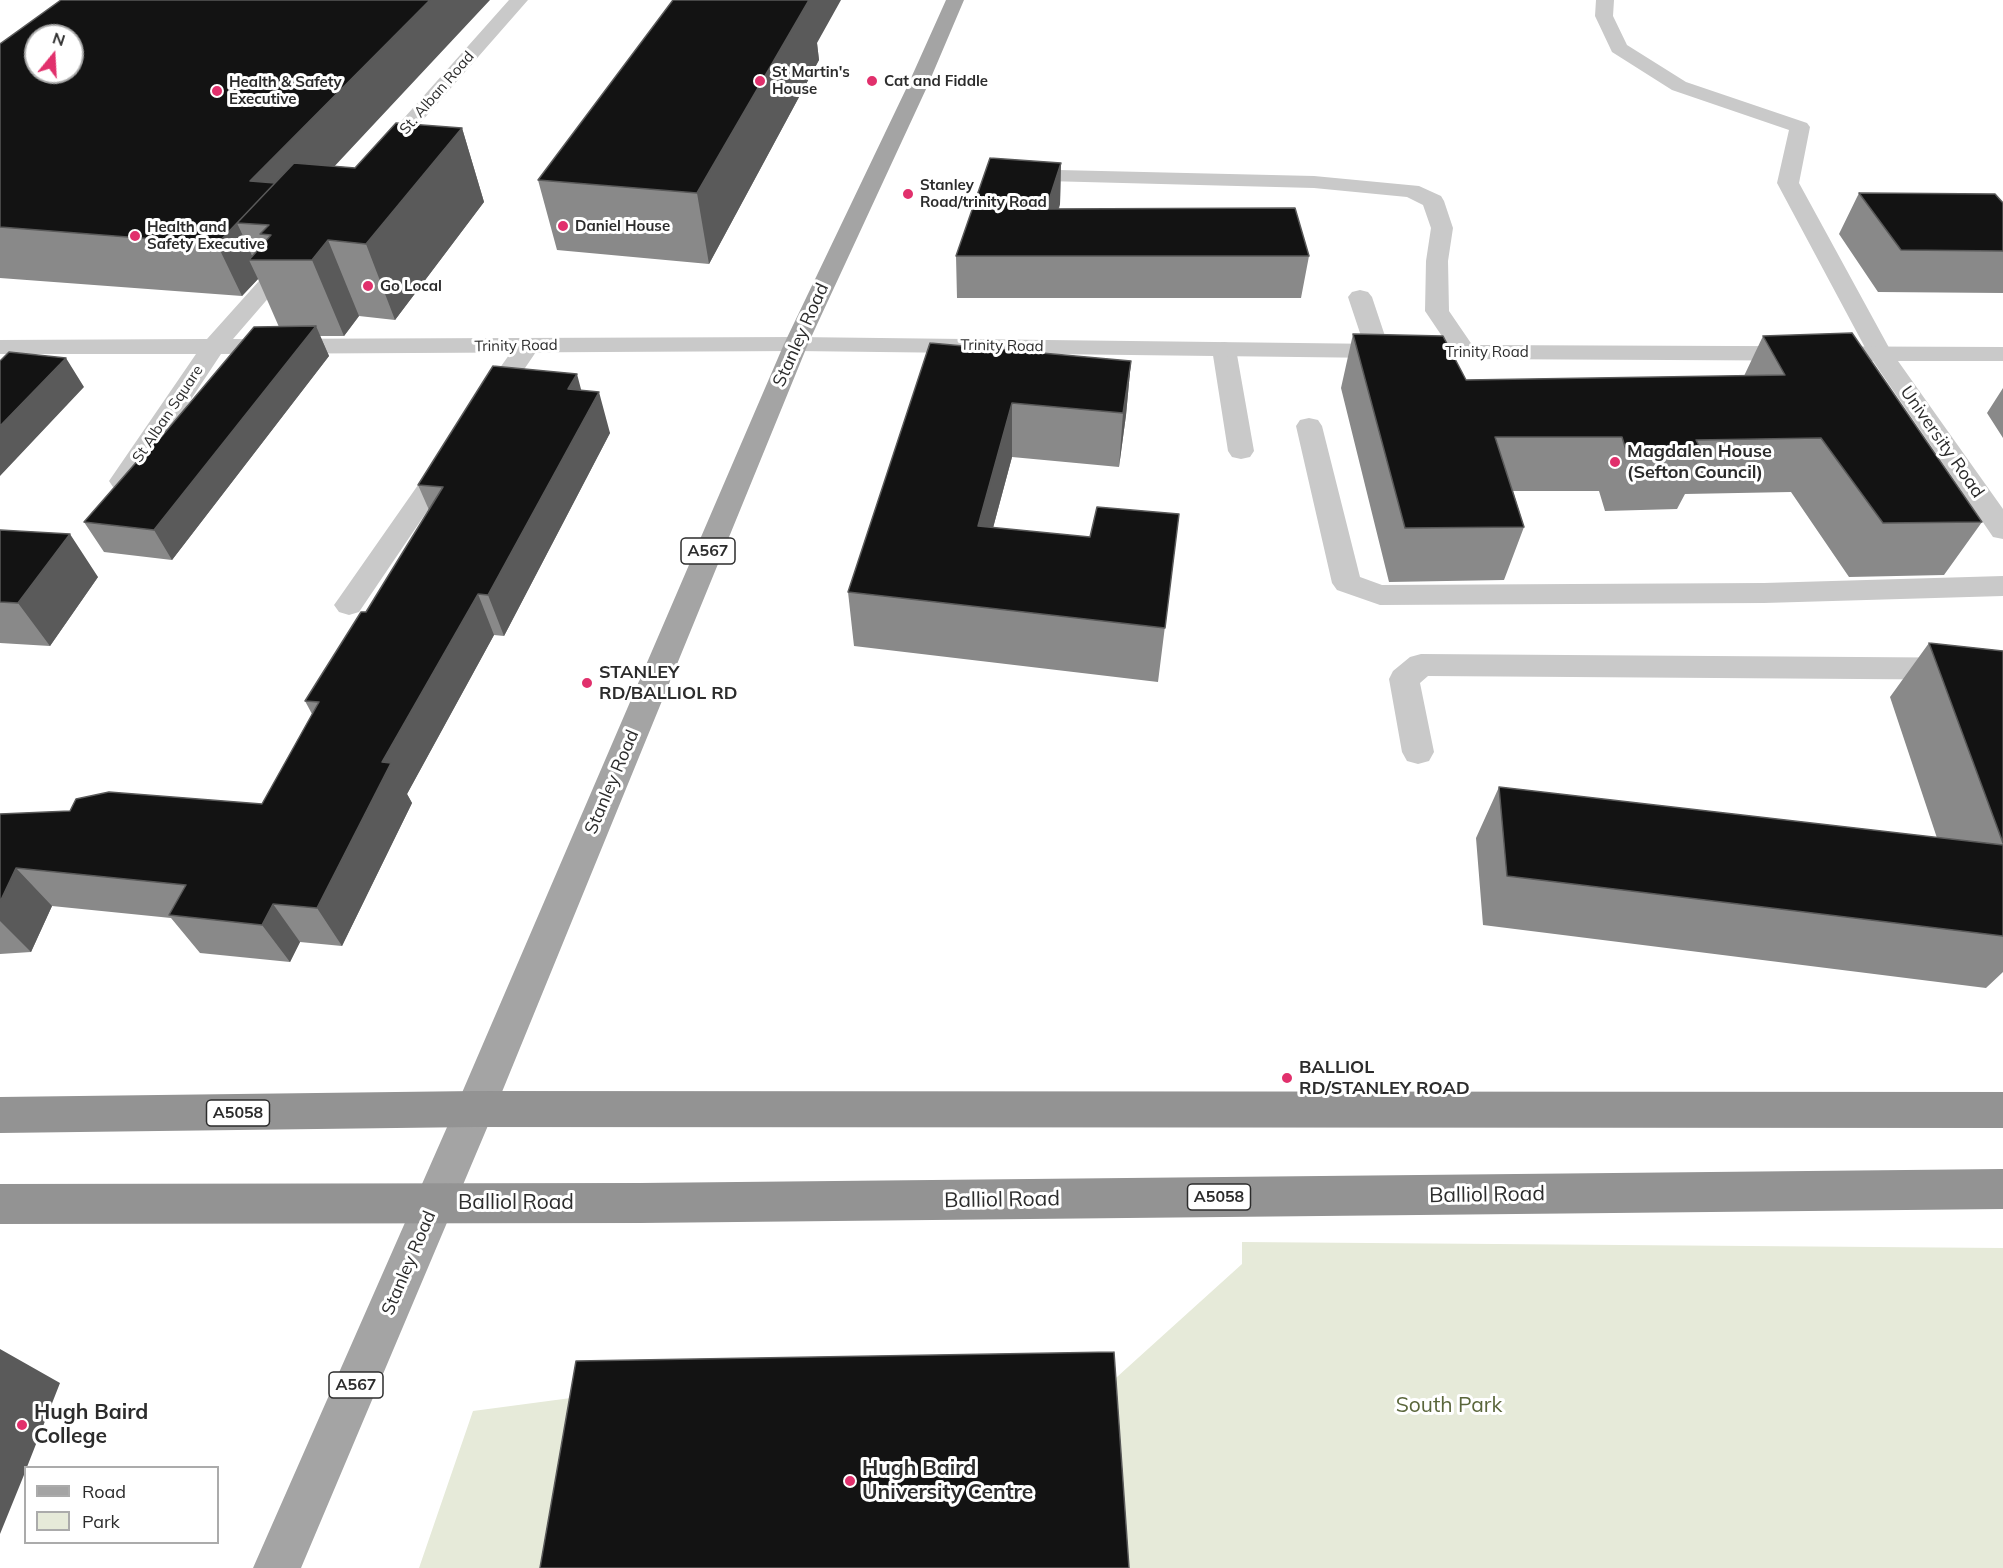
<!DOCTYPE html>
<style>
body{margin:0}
#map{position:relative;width:2003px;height:1568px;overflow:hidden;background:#fff;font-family:Mulish,sans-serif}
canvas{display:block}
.legend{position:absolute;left:24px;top:1466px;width:195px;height:78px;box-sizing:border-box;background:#fff;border:2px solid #ababab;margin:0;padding:8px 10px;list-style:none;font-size:18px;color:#2c2c2c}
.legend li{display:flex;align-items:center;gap:12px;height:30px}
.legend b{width:30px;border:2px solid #ababab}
.north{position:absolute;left:24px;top:24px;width:60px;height:60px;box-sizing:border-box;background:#fff;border:2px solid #ababab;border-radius:50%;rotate:18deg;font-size:16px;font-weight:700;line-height:24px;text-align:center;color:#2c2c2c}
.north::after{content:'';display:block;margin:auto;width:21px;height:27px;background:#e1306c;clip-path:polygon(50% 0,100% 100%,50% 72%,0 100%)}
</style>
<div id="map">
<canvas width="2003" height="1568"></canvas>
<ul class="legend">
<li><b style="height:8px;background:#a4a4a4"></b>Road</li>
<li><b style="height:16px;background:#e6ead9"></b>Park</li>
</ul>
<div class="north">N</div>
</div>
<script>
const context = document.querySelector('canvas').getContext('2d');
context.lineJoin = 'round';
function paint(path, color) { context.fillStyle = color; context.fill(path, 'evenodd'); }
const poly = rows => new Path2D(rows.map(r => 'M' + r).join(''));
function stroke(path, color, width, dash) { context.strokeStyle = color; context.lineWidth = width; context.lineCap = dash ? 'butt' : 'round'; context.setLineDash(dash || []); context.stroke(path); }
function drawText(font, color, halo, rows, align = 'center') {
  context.font = font + ' Mulish,sans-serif'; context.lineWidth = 6; context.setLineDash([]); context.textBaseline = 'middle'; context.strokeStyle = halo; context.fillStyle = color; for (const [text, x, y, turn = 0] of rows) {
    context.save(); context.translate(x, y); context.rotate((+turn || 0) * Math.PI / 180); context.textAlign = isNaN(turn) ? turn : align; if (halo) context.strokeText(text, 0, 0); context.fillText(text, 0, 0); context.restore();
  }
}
const green = poly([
 [1242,1242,2003,1248,2003,1568,1119,1568,1107,1386,1242,1264],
 [601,1394,574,1568,419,1568,473,1411]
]);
const lane = poly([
 [1596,0,1614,0,1613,16,1627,45,1686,82,1807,123,1810,127,1799,183,1893,355,1890,360,1881,362,1872,360,1869,355,1777,183,1789,130,1672,90,1612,52,1595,16,1596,0],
 [1016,169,1314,176,1419,186,1441,196,1444,201,1453,228,1448,261,1449,311,1477,352,1474,357,1465,359,1456,357,1425,311,1426,261,1431,228,1423,205,1407,197,1314,188,1008,180,1005,175,1008,170,1016,169],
 [1360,290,1368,292,1372,297,1390,351,1387,356,1378,358,1369,356,1366,351,1348,297,1352,292,1360,290],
 [528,339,537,341,540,346,495,412,486,414,477,412,473,406,477,400,519,341,528,339],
 [1224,342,1233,344,1236,349,1254,451,1250,457,1241,459,1232,457,1228,451,1212,349,1215,344,1224,342],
 [1309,418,1318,420,1322,426,1360,577,1382,585,1764,583,2003,576,2003,596,1764,603,1380,605,1337,590,1332,583,1296,426,1300,420,1309,418],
 [448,453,457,455,461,461,359,612,349,615,339,612,334,605,339,598,439,455,448,453],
 [1421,654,2003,658,2003,680,1428,676,1420,683,1434,752,1429,761,1418,764,1407,761,1402,752,1389,679,1393,671,1410,657,1421,654]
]);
const street = poly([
 [509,0,528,0,386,162,379,164,372,162,369,158,372,154,509,0],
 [292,251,300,253,303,258,233,339,796,337,1465,345,2003,347,2003,361,1898,361,2003,509,2003,539,1993,537,1873,361,1465,359,796,351,221,354,133,487,123,490,113,487,109,481,196,354,0,354,0,340,207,339,284,253,292,251]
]);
const primary = poly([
 [946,0,964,0,927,87,808,344,495,1109,301,1568,253,1568,455,1109,784,344,907,87,946,0]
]);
const highway = poly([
 [475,1091,2003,1092,2003,1128,475,1127,0,1133,0,1097,475,1091],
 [2003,1169,2003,1209,640,1223,0,1224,0,1184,640,1183,2003,1169]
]);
const wall = poly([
 [817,43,819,60,709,264,557,250,538,180],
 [0,44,335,166,355,168,462,128,484,202,395,320,359,316,344,336,320,336,329,356,172,560,104,552,84,522,157,442,279,327,258,279,242,296,0,278],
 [1061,163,1060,204,1059,209,1309,256,1301,298,957,298,956,256],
 [1859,193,2003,203,2003,293,1878,292,1839,234],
 [1353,334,1466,380,1744,376,1763,336,1982,522,1944,575,1849,577,1791,492,1685,494,1677,509,1605,511,1599,491,1513,491,1524,527,1504,580,1389,582,1341,388],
 [930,343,1131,361,1126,415,1119,467,1012,457,993,528,1090,537,1179,514,1158,682,854,646,848,592],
 [2003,388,2003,438,1987,413],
 [581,390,610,433,504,636,494,635,407,794,412,803,342,946,300,942,290,962,200,953,171,918,52,906,31,952,0,954,0,814,262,804,312,714,305,701,366,612,429,510,418,485],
 [0,530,98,577,50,646,0,643],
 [1929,643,2003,651,2003,972,1986,988,1483,925,1476,838,1499,787,1937,838,1890,697]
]);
const shadedWall = poly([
 [430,0,490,0,288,216,250,181],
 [802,0,841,0,817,43,819,60,709,264,697,193],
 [462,128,484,202,395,320,366,244],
 [1061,163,1060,204,1044,250,1046,209],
 [237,223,254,260,249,260,258,279,242,296,217,244],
 [328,240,359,316,344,336,312,260],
 [316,326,329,356,172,560,154,530],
 [66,358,84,387,0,476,0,426],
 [1131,361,1126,415,1119,467,1123,413],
 [577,374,587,412,599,392,610,433,504,636,488,595,568,389],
 [1012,403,1012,457,979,580,978,526],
 [70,534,98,577,50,646,18,603],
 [478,594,494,635,407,794,412,803,342,946,317,908,382,762],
 [16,868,52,906,31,952,0,921,0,902],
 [273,904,300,942,290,962,262,925],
 [0,1349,60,1383,27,1467,26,1467,26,1470,0,1534]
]);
const building = poly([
 [61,0,430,0,250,181,275,183,217,244,0,227,0,44,61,0],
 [36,36,72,36,72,72,36,72,36,36],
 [673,0,809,0,697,193,538,180,673,0],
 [396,123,462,128,366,244,328,240,312,260,249,260,271,235,260,234,269,225,237,223,294,163,355,168,396,123],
 [990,158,1061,163,1046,209,1295,208,1309,256,956,256,990,158],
 [1859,193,1995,194,2003,203,2003,251,1901,250,1859,193],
 [316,326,154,530,84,522,154,442,157,442,254,327,316,326],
 [1852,333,1982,522,1883,523,1821,438,1696,440,1704,455,1628,457,1622,437,1495,437,1524,527,1405,528,1353,334,1443,336,1466,380,1785,375,1763,336,1852,333],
 [930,343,1131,361,1123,413,1012,403,978,526,1090,537,1097,507,1179,514,1165,628,848,592,930,343],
 [9,352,66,358,0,426,0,361,9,352],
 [493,366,577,374,568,389,599,392,488,595,478,594,382,762,391,763,317,908,273,904,262,925,169,915,186,885,16,868,0,902,0,814,70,811,76,799,109,792,262,804,319,702,305,701,361,612,366,612,443,487,418,485,493,366],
 [0,530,70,534,18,603,0,602,0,530],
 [1929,643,2003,651,2003,843,1929,643],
 [1499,787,2003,845,2003,936,1507,876,1499,787],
 [1114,1352,1129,1568,540,1568,576,1361,1114,1352]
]);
const markers = [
 [760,81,6,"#e1306c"],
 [872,81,6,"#e1306c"],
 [217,91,6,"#e1306c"],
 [908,194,6,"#e1306c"],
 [563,226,6,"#e1306c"],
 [135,236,6,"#e1306c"],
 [368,286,6,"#e1306c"],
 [1615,462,6,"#e1306c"],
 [587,683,6,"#e1306c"],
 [1287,1078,6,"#e1306c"],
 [22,1425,6,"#e1306c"],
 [850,1481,6,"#e1306c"]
];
const farPoinames = [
 ["St Martin's",772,72],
 ["House",772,89],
 ["Cat and Fiddle",884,81],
 ["Health & Safety",229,82],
 ["Executive",229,99],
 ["Stanley",920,185],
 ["Road/trinity Road",920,202],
 ["Daniel House",575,226],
 ["Health and",147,227],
 ["Safety Executive",147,244],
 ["Go Local",380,286]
];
const farStreetnames = [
 ["St. Alban Road",437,93,-49],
 ["Trinity Road",516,346,-1],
 ["Trinity Road",1002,346,1],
 ["Trinity Road",1487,352],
 ["St Alban Square",168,414,-56]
];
const shields = [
 [708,551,54],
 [238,1113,63],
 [1219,1197,63],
 [356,1385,54]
];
const shieldNames = [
 ["A567",708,551],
 ["A5058",238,1113],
 ["A5058",1219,1197],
 ["A567",356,1385]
];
const streetNames = [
 ["Stanley Road",801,335,-66],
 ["University Road",1942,442,55],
 ["Stanley Road",612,782,-67],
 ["Stanley Road",409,1263,-67]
];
const poiNames = [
 ["Magdalen House",1627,452],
 ["(Sefton Council)",1627,473],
 ["STANLEY",599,673],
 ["RD/BALLIOL RD",599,694],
 ["BALLIOL",1299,1068],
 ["RD/STANLEY ROAD",1299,1089]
];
const nearStreetnames = [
 ["Balliol Road",1487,1195,-1],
 ["Balliol Road",1002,1200,-1],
 ["Balliol Road",516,1203]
];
const nearParknames = [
 ["South Park",1449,1406]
];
const nearPoinames = [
 ["Hugh Baird",34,1413],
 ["College",34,1437],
 ["Hugh Baird",862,1469],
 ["University Centre",862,1493]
];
paint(green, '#e6ead9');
paint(lane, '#c9c9c9');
paint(street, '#c9c9c9');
paint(primary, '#a4a4a4');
paint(highway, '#939393');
paint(wall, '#898989');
paint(shadedWall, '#5a5a5a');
paint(building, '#131313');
stroke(building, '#5a5a5a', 1.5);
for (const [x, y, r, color] of markers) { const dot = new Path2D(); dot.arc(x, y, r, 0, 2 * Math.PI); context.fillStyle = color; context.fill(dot); stroke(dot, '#fff', 2); }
drawText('bold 15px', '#2c2c2c', '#fff', farPoinames, 'left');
drawText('15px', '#2c2c2c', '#fff', farStreetnames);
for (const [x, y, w] of shields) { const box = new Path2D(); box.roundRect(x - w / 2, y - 13, w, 26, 4.5); context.fillStyle = '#fff'; context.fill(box); stroke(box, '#2c2c2c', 1.5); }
drawText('bold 16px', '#2c2c2c', null, shieldNames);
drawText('18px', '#2c2c2c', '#fff', streetNames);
drawText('bold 18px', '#2c2c2c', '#fff', poiNames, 'left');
drawText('21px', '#2c2c2c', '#fff', nearStreetnames);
drawText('21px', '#5a663b', '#fff', nearParknames);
drawText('bold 21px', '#2c2c2c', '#fff', nearPoinames, 'left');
</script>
